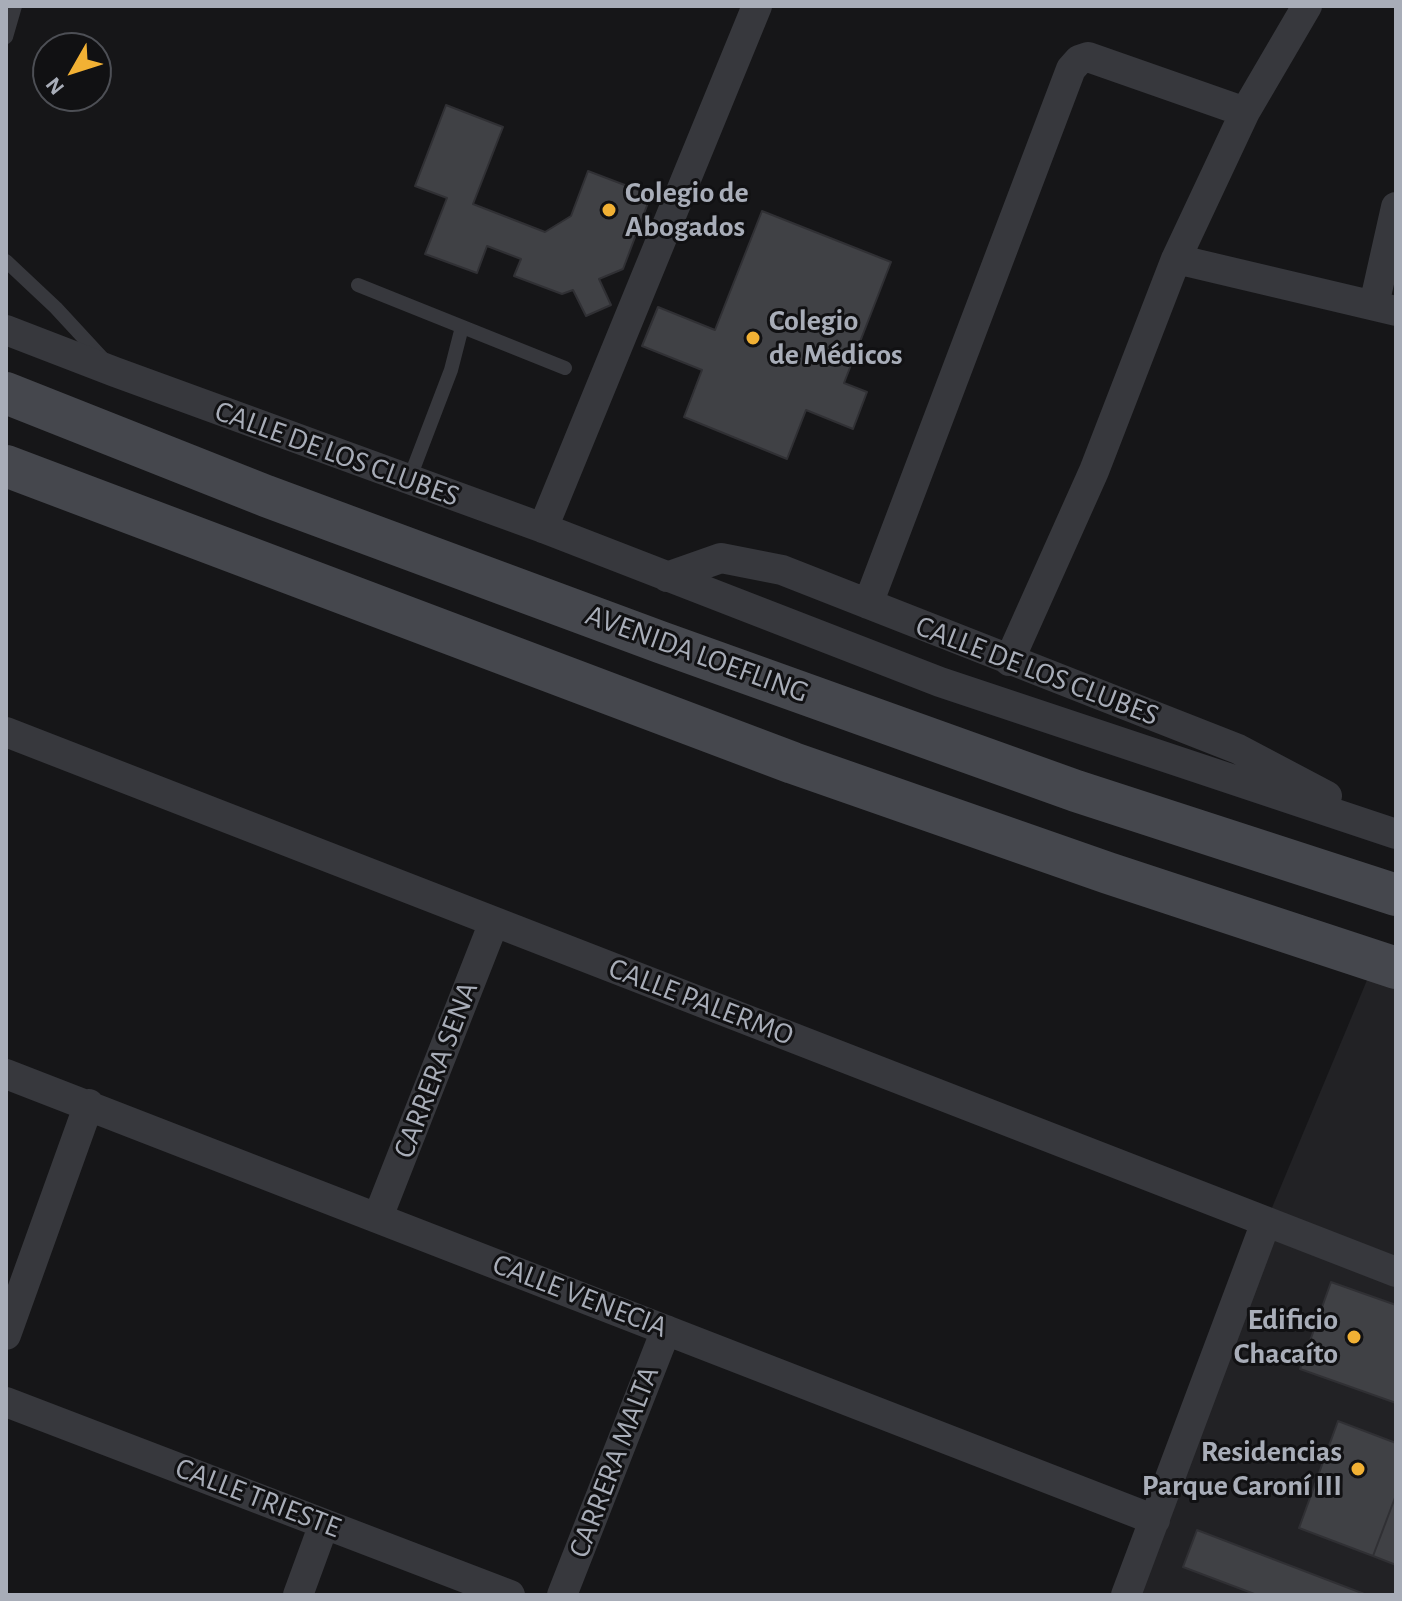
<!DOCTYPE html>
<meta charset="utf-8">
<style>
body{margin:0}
#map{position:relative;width:1402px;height:1601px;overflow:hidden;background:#161618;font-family:"Alegreya Sans",sans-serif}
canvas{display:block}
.frame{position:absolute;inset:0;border:8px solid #a8adb8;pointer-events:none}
.north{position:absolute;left:32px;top:32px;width:80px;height:80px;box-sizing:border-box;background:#111113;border:2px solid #4d4f55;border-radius:50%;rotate:231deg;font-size:22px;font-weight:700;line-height:32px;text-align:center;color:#a8adb8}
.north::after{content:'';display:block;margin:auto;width:28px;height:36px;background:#f2b134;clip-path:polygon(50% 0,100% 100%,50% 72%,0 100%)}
</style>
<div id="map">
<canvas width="1402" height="1601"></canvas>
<div class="frame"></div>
<div class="north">N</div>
</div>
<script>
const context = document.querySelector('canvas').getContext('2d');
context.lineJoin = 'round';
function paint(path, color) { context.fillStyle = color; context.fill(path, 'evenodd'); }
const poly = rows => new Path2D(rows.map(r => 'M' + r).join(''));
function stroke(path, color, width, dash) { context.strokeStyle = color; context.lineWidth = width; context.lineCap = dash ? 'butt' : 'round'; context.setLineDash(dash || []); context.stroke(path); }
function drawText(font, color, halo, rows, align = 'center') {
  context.font = font + ' "Alegreya Sans",sans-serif'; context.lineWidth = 6; context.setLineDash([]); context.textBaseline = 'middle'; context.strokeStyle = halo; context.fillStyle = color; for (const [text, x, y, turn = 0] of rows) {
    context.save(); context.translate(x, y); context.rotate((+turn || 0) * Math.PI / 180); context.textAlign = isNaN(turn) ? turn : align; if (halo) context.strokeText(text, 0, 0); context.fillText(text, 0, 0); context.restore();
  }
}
const built = poly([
 [1375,961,1396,968,1396,1595,1126,1595,1266,1222]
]);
const building = poly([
 [446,105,503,127,473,204,545,232,571,216,588,171,651,195,623,269,599,279,611,305,586,316,573,290,562,294,514,276,521,259,487,246,477,273,425,254,447,198,415,186,446,105],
 [762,211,891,262,844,383,867,392,853,429,806,410,787,459,684,417,702,370,642,346,658,307,715,330,762,211],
 [1331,1282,1396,1305,1396,1403,1300,1369,1331,1282],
 [1338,1421,1396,1443,1396,1495,1373,1556,1299,1528,1338,1421],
 [1396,1495,1396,1565,1373,1556,1396,1495],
 [1197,1530,1367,1595,1257,1595,1183,1567,1197,1530]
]);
const lane = poly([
 [6,37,15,6],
 [6,261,56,308,104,360],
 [358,285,565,368],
 [409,480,451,370,462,327]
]);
const street = poly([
 [1176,259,1396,311],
 [1374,305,1396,207],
 [6,330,115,372,543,528,940,682,1396,834],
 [543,528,757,6],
 [667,577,721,558,782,570,1238,749,1327,796],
 [868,604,1071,69,1079,60,1088,57,1245,112],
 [1009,661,1094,471,1176,259,1245,112,1307,6],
 [6,732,1396,1272],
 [6,1074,1155,1520],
 [378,1217,494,922],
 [6,1335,89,1104],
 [6,1402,510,1595],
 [298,1595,324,1524],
 [562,1595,666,1330],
 [1126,1595,1266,1222]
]);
const secondary = poly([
 [6,393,266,496,660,642,1076,791,1396,895],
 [6,466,793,763,1108,873,1396,968]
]);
const markers = [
 [609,210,8,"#f2b134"],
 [753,338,8,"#f2b134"],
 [1354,1337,8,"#f2b134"],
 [1358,1469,8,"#f2b134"]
];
const poiNames = [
 ["Colegio de",625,193],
 ["Abogados",625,227],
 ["Colegio",769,321],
 ["de Médicos",769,355],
 ["Edificio",1338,1320,"right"],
 ["Chacaíto",1338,1354,"right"],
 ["Residencias",1342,1452,"right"],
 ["Parque Caroní III",1342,1486,"right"]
];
const streetNames = [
 ["CALLE DE LOS CLUBES",337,454,20],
 ["AVENIDA LOEFLING",697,654,20],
 ["CALLE DE LOS CLUBES",1037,671,21],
 ["CALLE PALERMO",701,1002,21],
 ["CARRERA SENA",436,1070,-69],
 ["CALLE VENECIA",580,1296,21],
 ["CARRERA MALTA",614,1462,-69],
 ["CALLE TRIESTE",258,1498,21]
];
paint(built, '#222225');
paint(building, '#404145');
stroke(building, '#303034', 2);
stroke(lane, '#37383d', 14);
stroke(street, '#37383d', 30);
stroke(secondary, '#45474d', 42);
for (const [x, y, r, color] of markers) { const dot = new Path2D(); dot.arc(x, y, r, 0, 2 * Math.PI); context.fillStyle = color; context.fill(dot); stroke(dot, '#111113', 3); }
drawText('bold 30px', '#a8adb8', '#111113', poiNames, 'left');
drawText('30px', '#a8adb8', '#111113', streetNames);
</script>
